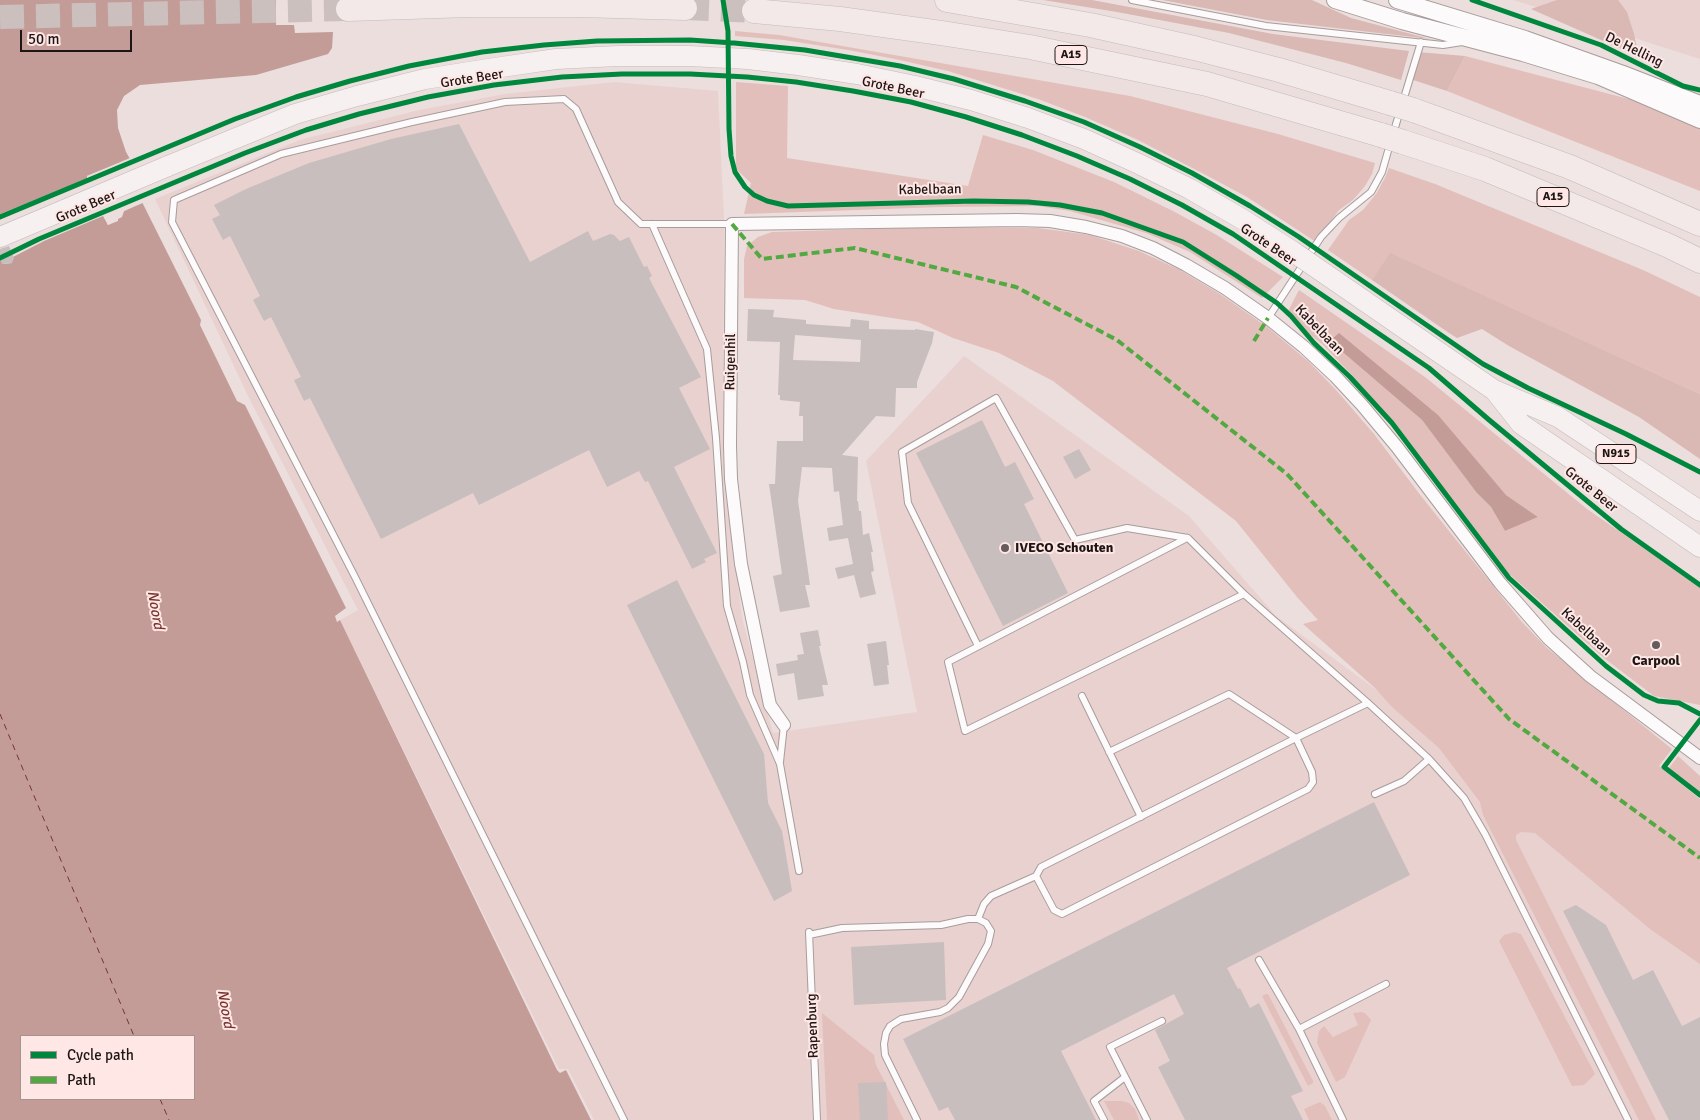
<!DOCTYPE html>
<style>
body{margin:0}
#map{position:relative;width:1700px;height:1120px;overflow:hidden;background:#ebdedd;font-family:Signika,sans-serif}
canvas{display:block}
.legend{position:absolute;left:20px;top:1035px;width:175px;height:65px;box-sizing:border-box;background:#fee7e4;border:1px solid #a49391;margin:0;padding:6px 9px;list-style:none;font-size:15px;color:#1d1615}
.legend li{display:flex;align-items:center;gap:10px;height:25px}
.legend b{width:25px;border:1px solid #a49391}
.scale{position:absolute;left:20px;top:30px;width:112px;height:22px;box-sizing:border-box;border:2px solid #1d1615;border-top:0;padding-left:6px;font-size:15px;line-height:18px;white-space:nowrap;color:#1d1615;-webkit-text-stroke:4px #fee7e4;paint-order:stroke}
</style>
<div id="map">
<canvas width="1700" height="1120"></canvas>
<ul class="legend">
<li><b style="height:6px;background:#00873e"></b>Cycle path</li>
<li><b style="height:6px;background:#52a942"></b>Path</li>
</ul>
<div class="scale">50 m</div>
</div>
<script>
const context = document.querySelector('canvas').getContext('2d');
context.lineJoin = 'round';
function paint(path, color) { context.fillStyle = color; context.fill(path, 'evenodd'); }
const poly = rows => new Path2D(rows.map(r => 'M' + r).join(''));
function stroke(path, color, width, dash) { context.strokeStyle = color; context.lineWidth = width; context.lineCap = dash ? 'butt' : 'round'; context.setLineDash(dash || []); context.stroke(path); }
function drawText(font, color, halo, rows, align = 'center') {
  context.font = font + ' Signika,sans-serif'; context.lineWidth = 4; context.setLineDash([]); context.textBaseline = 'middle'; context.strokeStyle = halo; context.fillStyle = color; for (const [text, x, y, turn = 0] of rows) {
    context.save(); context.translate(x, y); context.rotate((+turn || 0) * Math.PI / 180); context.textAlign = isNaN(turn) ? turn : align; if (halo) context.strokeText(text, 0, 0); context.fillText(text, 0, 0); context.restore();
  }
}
const built = poly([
 [1513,0,1700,0,1700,59,1597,26],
 [614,82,718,91,724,220,723,459,742,618,773,733,917,712,866,461,964,356,1189,516,1276,616,1700,928,1700,1120,594,1120,568,1069,559,1069,340,620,358,610,248,396,155,199,300,140,419,110,505,94]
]);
const green = poly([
 [735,31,779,35,1130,96,1278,134,1375,163,1372,174,1365,186,1353,200,1339,210,1316,242,1247,197,1204,174,1138,140,1085,117,1038,99,948,71,895,59,848,50,784,40,735,36],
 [1465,56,1640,102,1700,127,1700,191,1447,91],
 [736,82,788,86,787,158,968,186,983,135,1033,150,1114,182,1173,211,1215,234,1283,277,1262,298,1190,252,1146,233,1070,211,1039,206,941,207,744,214,751,183,736,169],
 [1389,168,1435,184,1643,270,1700,297,1700,394,1390,254,1372,280,1328,250,1349,220,1363,210,1376,194,1385,178],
 [937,227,1038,228,1090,235,1139,251,1180,270,1220,294,1267,327,1308,361,1336,390,1374,434,1421,496,1522,622,1547,648,1672,749,1659,766,1700,799,1700,964,1650,929,1535,833,1521,832,1516,835,1516,840,1656,1120,1639,1120,1483,815,1480,802,1439,748,1392,707,1375,688,1303,624,1318,620,1297,597,1236,521,1053,381,999,353,953,338,918,322,834,309,805,300,744,298,744,259,747,246,758,237,772,232],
 [1299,290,1425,377,1587,509,1700,587,1700,705,1654,696,1604,658,1507,572,1458,506,1438,482,1391,420,1352,375,1323,345,1286,315],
 [1332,339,1490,477,1506,495,1538,517,1505,531,1491,507,1476,492,1422,420,1332,343],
 [1678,756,1700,776,1700,793,1669,768],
 [1514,932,1521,934,1595,1074,1584,1085,1572,1086,1499,941,1504,935],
 [1266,994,1268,994,1313,1081,1313,1083,1308,1086,1262,996],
 [1361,1012,1365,1013,1371,1020,1345,1077,1336,1082,1317,1043,1319,1031,1324,1026,1333,1037,1358,1025,1353,1013],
 [822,1013,874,1055,876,1065,904,1120,827,1120],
 [1104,1101,1122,1101,1129,1103,1135,1109,1139,1120,1114,1120],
 [1320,1102,1325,1106,1332,1120,1309,1120,1304,1109]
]);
const forest = poly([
 [1043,0,1092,0,1273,34,1409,51,1401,80,1346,63,1229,33,1117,12],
 [1162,0,1312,0,1351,18,1430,39,1267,20],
 [1557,0,1618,0,1627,12,1634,34,1637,48,1635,55,1531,9],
 [1417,52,1465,56,1447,91,1410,79],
 [1390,253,1700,394,1700,459,1639,417,1509,346,1482,329,1457,338,1449,333,1372,280]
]);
const water = poly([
 [0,0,276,0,276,25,294,25,295,33,333,32,332,48,328,54,256,75,140,85,124,96,117,110,118,128,126,152,130,159,87,176,108,225,118,219,124,211,142,202,201,320,200,325,237,401,245,405,346,608,335,616,337,622,340,620,557,1070,560,1073,566,1070,591,1120,0,1120,0,259,4,264,12,263,0,224],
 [21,1036,194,1036,194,1099,21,1099],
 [1339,333,1438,415,1506,495,1538,517,1505,531,1491,507,1476,492,1422,420,1332,343,1332,339]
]);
const pier = poly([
 [130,158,131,161,133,160,131,161,90,178,109,222,115,219,122,209,142,200,145,202,124,211,122,217,118,219,118,221,108,225,103,216,44,241,11,258,0,231,0,214,87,179,87,176]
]);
const ferry = poly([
 [0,714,134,1036],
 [160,1099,169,1120]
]);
const building = poly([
 [459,124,530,262,588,231,593,241,610,234,614,235,620,241,629,237,644,267,647,266,652,276,649,278,701,377,679,388,710,449,674,467,717,553,704,559,706,562,692,569,648,481,645,482,639,471,607,487,589,450,479,505,473,493,381,539,310,398,304,401,294,380,301,377,271,317,264,321,253,300,260,296,230,236,223,240,212,219,220,215,214,205,246,189,309,163,391,139],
 [9,246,14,258,12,263,2,264,0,259,0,249],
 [748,309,774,310,773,317,806,320,806,324,850,327,851,319,869,321,869,329,915,330,915,329,934,332,932,343,917,382,917,388,896,388,895,417,876,416,842,455,858,457,857,501,858,501,859,511,861,511,863,535,869,533,873,552,871,552,874,571,871,572,876,594,860,598,854,575,838,579,835,568,853,564,848,538,829,541,827,528,843,525,839,491,834,492,832,468,802,467,798,501,810,585,805,585,810,607,780,612,773,576,782,574,769,484,775,484,777,441,803,441,803,416,799,416,800,402,780,400,780,395,778,395,780,342,747,341],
 [795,335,861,340,860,362,793,360],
 [982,420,1005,467,1015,462,1034,499,1024,504,1068,593,1003,626,916,453],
 [1079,449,1091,470,1075,479,1063,457],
 [677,580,764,754,768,803,782,831,792,891,774,901,627,605],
 [818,630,821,646,819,646,828,685,822,685,824,696,798,700,794,673,778,676,776,664,798,660,797,655,804,654,800,633],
 [886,641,889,665,887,665,889,684,874,686,867,644],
 [1374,802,1410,875,1227,968,1238,989,1240,988,1250,1008,1259,1003,1303,1091,1291,1096,1303,1120,1185,1120,1158,1067,1170,1061,1155,1030,1184,1014,1174,994,1061,1051,1096,1120,955,1120,948,1107,939,1111,903,1039],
 [1576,905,1606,925,1633,980,1653,970,1682,1026,1700,1017,1700,1120,1669,1120,1563,911],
 [944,942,946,1000,854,1005,851,947],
 [886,1082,888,1120,860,1120,858,1083]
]);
const motorwayTunnel = poly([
 [685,8,754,11],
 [0,17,348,9]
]);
const service = poly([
 [1132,0,1266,26,1443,45,1462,42],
 [1393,134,1421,42],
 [652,224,707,349,716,438,727,606,743,662,750,695,780,764,799,871],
 [1268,318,1321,237,1339,218,1371,192,1382,172,1390,144],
 [1187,538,948,662,965,731,1244,594],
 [978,646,908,503,902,452,996,398,1075,540,1127,528,1188,538,1244,594,1368,703,1429,759,1464,798,1485,834,1628,1120],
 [1082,696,1141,817],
 [1296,738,1312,772,1313,782,1308,789,1062,914,1054,910,1036,876,1041,867,1296,738],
 [1109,752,1229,694,1296,738,1368,703],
 [780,762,784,725],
 [1375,794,1404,781,1429,759],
 [978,919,984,904,991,896,1036,876],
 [809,932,817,1120],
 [809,935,842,928,941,925,968,919,978,919,986,923,991,931,988,944,959,997,948,1008,940,1012,901,1019,890,1026,886,1033,884,1044,885,1055,917,1120],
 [1259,960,1299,1029,1343,1120],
 [1299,1029,1386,984],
 [624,1120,355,577,172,222,174,200,281,154,412,122,505,102,564,99,576,109,618,202,641,224,732,224],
 [1104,1120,1094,1101,1125,1077],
 [1147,1120,1110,1047,1162,1021]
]);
const minor = poly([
 [784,725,770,705,741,564,731,479,730,446,732,224,1017,220,1050,221,1086,227,1122,236,1153,248,1186,265,1225,288,1268,318,1304,347,1335,376,1362,405,1397,447,1500,583,1548,638,1590,676,1700,758]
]);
const tertiary = poly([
 [1335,0,1402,21,1523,53,1598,76,1700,120],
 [1397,0,1525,39,1623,74,1700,104]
]);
const primary = poly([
 [0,237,168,166],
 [1440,353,1494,390,1558,417,1700,511],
 [1495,391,1521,424,1700,547]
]);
const motorway = poly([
 [947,0,1090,25,1194,48,1279,70,1390,103],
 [348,9,469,5,579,5,685,8],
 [754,11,840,19,941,33,1030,47,1207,84,1381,135],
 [1413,110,1570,167,1700,224],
 [1403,142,1485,169,1667,245,1700,261]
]);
const primaryBridge = poly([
 [168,166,295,114,357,96,425,79,488,69,556,59,618,56,689,56,748,59,798,65,857,74,915,86,971,100,1028,118,1084,139,1139,164,1190,189,1242,219,1292,251,1440,353]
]);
const motorwayBridge = poly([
 [1390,103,1413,110],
 [1381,135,1403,142]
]);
const quiet = poly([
 [732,224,762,259,855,248,1016,287,1117,340,1287,474,1509,719,1700,858],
 [1254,341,1268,318]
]);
const cycleway = poly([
 [723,0,728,31,729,129,731,156,735,172,745,187,754,195,767,201,788,206,974,201,1028,202,1060,205,1102,213,1183,242,1237,276,1277,303,1291,316,1314,343,1350,377,1392,423,1509,578,1606,666,1644,695,1658,701,1679,703,1700,714],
 [1472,0,1601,45,1683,86,1700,90],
 [0,217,235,119,296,97,350,81,409,66,482,52,544,45,597,41,690,40,734,43,805,50,900,66,954,79,1025,101,1084,122,1140,147,1192,173,1250,206,1299,237,1483,364,1528,388,1626,434,1700,472],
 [0,258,39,239,245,153,306,130,359,114,428,97,494,85,562,77,622,74,690,74,747,77,796,82,853,91,911,102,966,117,1022,135,1077,156,1130,179,1182,205,1233,234,1429,368,1488,419,1621,529,1700,585],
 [1700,720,1664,767,1700,795]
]);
const markers = [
 [1005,548,5,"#655c5b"],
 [1656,645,5,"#655c5b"]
];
const shields = [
 [1071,55,32],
 [1553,197,32],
 [1616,454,40]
];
const shieldNames = [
 ["A15",1071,55],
 ["A15",1553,197],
 ["N915",1616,454]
];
const streetNames = [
 ["De Helling",1634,50,26],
 ["Grote Beer",472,79,-9],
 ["Grote Beer",893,88,12],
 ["Kabelbaan",930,190,-1],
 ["Grote Beer",86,207,-23],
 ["Grote Beer",1268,245,34],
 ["Kabelbaan",1319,330,46],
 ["Ruigenhil",731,362,-89],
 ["Grote Beer",1591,490,39],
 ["Kabelbaan",1586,632,43],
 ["Rapenburg",813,1026,-92]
];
const poiNames = [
 ["IVECO Schouten",1015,548],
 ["Carpool",1656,661,"center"]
];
const waterNames = [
 ["Noord",155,610,80],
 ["Noord",225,1009,80]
];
paint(built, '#e9d1cf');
paint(green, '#e2bfbb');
paint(forest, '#dab8b4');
paint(water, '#c39c97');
paint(pier, '#ebdedd');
stroke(ferry, '#77342f', 1, [6, 5]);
paint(building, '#c7bebd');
stroke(motorwayTunnel, '#ccc0bf', 24, [24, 12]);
stroke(service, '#a79d9c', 8);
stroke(minor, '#a79d9c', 14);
stroke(tertiary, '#a79d9c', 18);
stroke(primary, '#c2bcbb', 21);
stroke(motorway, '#c2bcbb', 25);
stroke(service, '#fcfafa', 6);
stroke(minor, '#fcfafa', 12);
stroke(tertiary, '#fcfafa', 16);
stroke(primary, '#f6f0f0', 20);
stroke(motorway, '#f3e9e8', 24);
stroke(primaryBridge, '#c2bcbb', 21, []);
stroke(motorwayBridge, '#c2bcbb', 25, []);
stroke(primaryBridge, '#f6f0f0', 20);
stroke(motorwayBridge, '#f3e9e8', 24);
stroke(quiet, '#52a942', 4, [8, 4]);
stroke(cycleway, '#00873e', 5);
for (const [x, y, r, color] of markers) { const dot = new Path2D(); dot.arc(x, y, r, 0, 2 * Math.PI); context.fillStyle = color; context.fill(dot); stroke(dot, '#fee7e4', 2); }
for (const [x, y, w] of shields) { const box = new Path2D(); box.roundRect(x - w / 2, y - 9.5, w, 19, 4); context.fillStyle = '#fee7e4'; context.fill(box); stroke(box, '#1d1615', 1); }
drawText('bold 12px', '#1d1615', null, shieldNames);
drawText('14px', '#1d1615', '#fee7e4', streetNames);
drawText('bold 14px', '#1d1615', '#fee7e4', poiNames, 'left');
drawText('italic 15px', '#77342f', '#fee7e4', waterNames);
</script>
